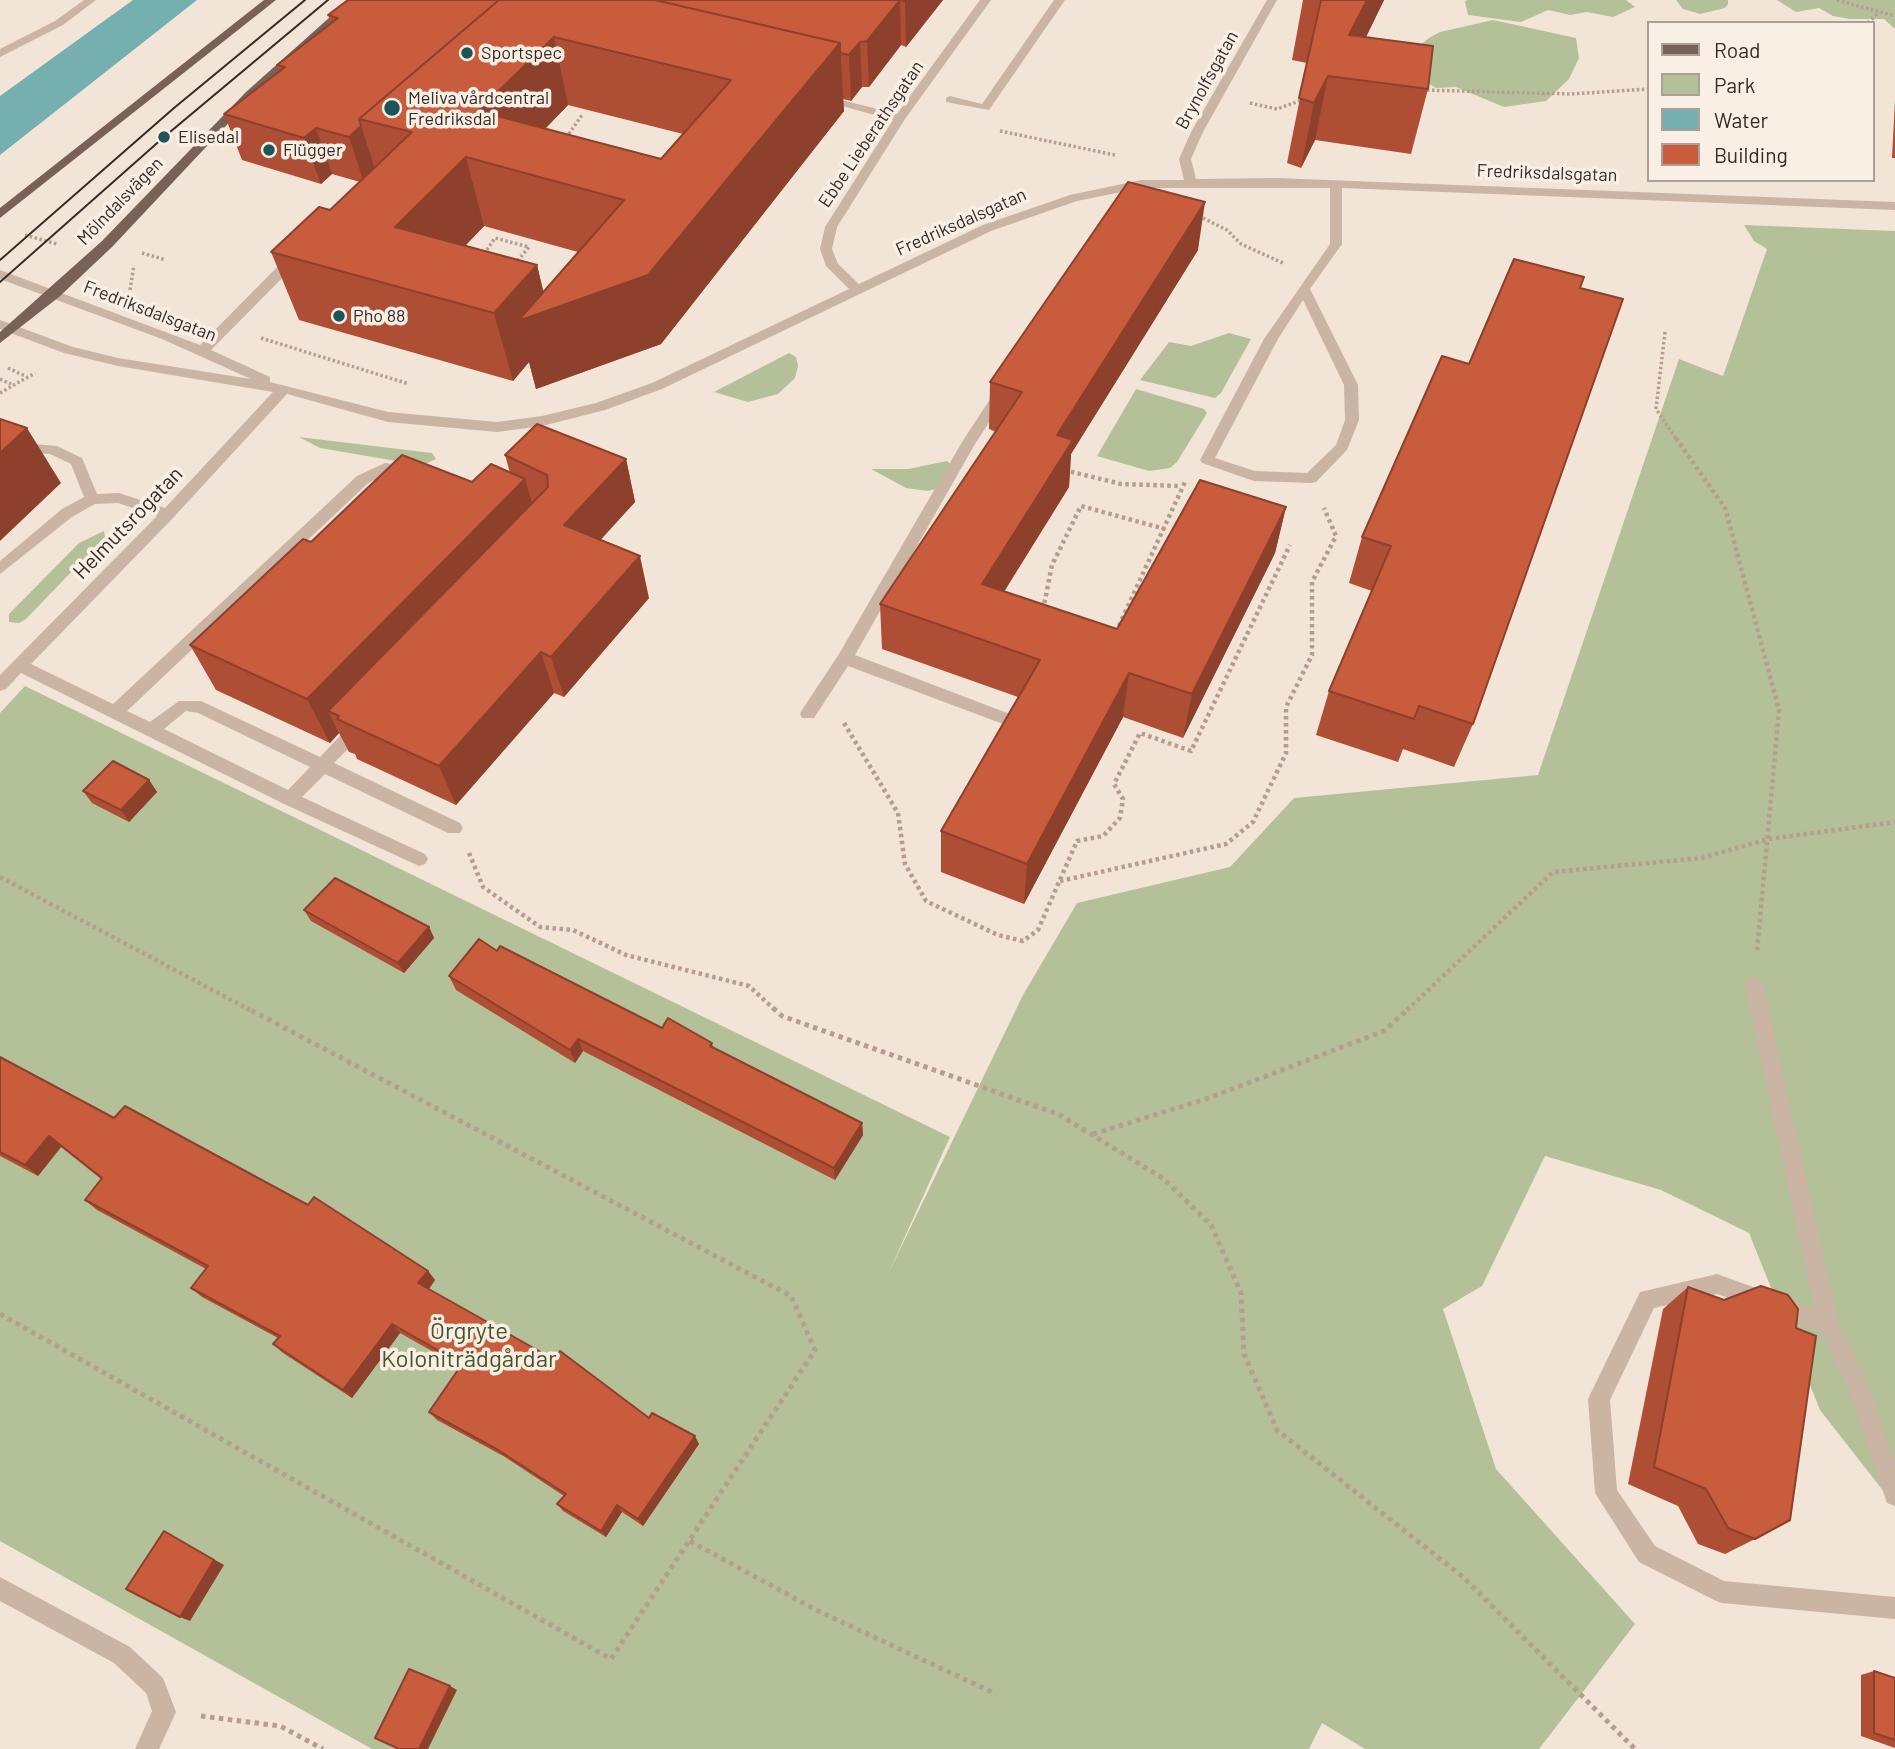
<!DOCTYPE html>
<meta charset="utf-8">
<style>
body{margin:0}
#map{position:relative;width:1895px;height:1749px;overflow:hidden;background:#f2e5d8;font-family:Barlow,sans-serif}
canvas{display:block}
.legend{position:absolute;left:1647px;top:21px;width:228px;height:161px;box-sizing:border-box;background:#faefe4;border:2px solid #aba098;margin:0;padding:9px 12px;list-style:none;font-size:21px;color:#352a26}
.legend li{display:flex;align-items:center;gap:14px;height:35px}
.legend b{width:35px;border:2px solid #aba098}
</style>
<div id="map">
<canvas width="1895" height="1749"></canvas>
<ul class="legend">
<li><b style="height:9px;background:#786156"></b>Road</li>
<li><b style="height:19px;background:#b4c198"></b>Park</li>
<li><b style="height:19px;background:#76afb0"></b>Water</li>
<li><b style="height:19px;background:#ca5c3e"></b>Building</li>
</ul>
</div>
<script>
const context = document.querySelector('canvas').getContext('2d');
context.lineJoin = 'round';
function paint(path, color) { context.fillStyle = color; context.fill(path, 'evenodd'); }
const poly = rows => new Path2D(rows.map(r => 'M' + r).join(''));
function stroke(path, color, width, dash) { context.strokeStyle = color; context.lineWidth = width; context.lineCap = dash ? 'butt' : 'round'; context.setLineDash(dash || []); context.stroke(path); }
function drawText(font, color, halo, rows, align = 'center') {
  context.font = font + ' Barlow,sans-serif'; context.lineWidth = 7; context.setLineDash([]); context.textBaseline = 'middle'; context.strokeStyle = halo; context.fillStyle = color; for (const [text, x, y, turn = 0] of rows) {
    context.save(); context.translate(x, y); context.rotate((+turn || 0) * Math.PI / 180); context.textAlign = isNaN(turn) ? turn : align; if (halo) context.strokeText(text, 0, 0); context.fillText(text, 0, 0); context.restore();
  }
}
const green = poly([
 [1467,0,1626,0,1635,7,1613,17,1587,12,1570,15,1548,10,1521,22,1468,15,1465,2],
 [1676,0,1728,0,1728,4,1725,8,1700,14,1683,9],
 [1777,0,1895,0,1895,29,1884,19,1850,19,1833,16,1819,8,1796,12],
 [1493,20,1576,38,1579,58,1569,79,1546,101,1504,107,1456,87,1436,88,1414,75,1415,49,1429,38,1440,32],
 [1744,225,1895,231,1895,1506,1820,1410,1749,1233,1661,1190,1545,1156,1482,1286,1443,1309,1496,1469,1635,1624,1539,1749,1365,1749,1322,1723,1309,1749,372,1749,0,1541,0,713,25,686,950,1137,888,1274,1023,995,1077,903,1230,867,1294,798,1538,775,1679,359,1723,376,1767,249,1754,241],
 [1229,333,1251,339,1221,393,1215,398,1140,380,1169,342,1191,346],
 [789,353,796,357,798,366,795,378,778,394,748,402,714,392],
 [1136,389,1204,409,1207,413,1177,462,1170,468,1149,471,1097,456],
 [299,437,423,452,432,453,436,459,423,465,396,461,320,448],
 [947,461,950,464,935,489,928,491,906,488,871,469,908,469],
 [104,531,105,537,26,619,19,623,9,622,9,614,79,543]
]);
const water = poly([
 [133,0,197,0,0,155,0,96]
]);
const pathFar2 = poly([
 [1837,0,1895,16],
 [1868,23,1879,12],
 [1422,90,1571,94,1648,89],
 [1250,103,1277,109,1302,100],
 [1000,131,1115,155],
 [566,138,582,115],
 [1203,218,1227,230,1241,244,1283,263],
 [25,235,57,244],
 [142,253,166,260],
 [484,254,495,238,529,247,515,264],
 [130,290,134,265],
 [1665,332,1656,409,1677,440],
 [261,338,409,384],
 [8,368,25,376],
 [0,379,11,384],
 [0,393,35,373]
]);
const pathFar1 = poly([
 [1676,438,1725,508,1779,710,1757,952],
 [1064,470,1121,484,1181,486],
 [1043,610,1052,565,1081,506,1165,529],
 [1116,632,1185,482],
 [844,723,898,813,905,864,926,901,998,935,1023,941,1038,930,1077,841,1103,836,1120,818,1123,799,1114,784,1140,733,1191,751,1290,545],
 [469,853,483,887,540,927,573,930,626,955,749,986,775,1010],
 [0,877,250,1010],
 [1060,881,1226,844,1253,822,1286,753,1286,707,1312,655,1312,582,1336,536,1324,508],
 [1407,1010,1553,872,1702,858,1768,839,1895,822]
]);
const path = poly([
 [773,1008,782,1016,1058,1114,1164,1179,1211,1225,1241,1293,1244,1354,1277,1430,1463,1577,1635,1749],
 [1093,1134,1206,1099,1384,1031,1409,1008],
 [0,1314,611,1659,815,1350,791,1296,247,1008],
 [690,1541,816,1610,996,1694],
 [201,1716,280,1726,323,1749]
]);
const minor = poly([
 [84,0,96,0,63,25,0,57,0,49,55,21,84,0],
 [980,0,991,0,905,119,837,227,832,249,838,264,859,284,983,225,1070,195,1141,180,1184,180,1179,159,1191,132,1267,0,1277,0,1203,132,1191,159,1196,179,1276,178,1895,202,1895,210,1342,188,1342,244,1310,289,1358,385,1359,420,1347,450,1316,482,1311,483,1254,481,1202,463,1200,460,1264,339,1330,244,1330,188,1141,188,1077,201,991,231,662,389,605,410,542,426,497,432,388,422,287,394,173,518,31,664,113,704,357,476,385,463,415,466,415,474,387,473,367,484,127,711,150,722,179,701,201,701,320,757,353,722,365,722,367,727,365,732,334,763,460,823,463,828,460,833,448,833,325,774,302,797,425,854,428,859,425,864,419,866,284,804,21,673,6,689,0,691,0,675,157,516,118,503,95,504,72,517,0,574,0,561,62,509,84,497,71,464,50,454,0,451,0,441,57,446,82,458,97,494,119,493,165,508,273,392,118,366,64,353,0,329,0,320,73,347,118,358,251,379,162,339,0,279,0,270,200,345,289,255,294,254,299,255,299,261,211,350,270,377,270,382,388,412,497,422,542,416,596,403,652,383,849,289,826,266,820,249,825,227,893,120,816,99,822,95,897,114,980,0],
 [1303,300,1344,385,1345,420,1336,445,1307,473,1255,471,1215,458,1278,339,1303,300],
 [186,711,198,713,310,767,288,790,164,729,186,711],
 [1054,0,1065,0,989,110,946,102,946,98,950,96,982,104,1054,0],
 [1001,388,1008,393,975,444,855,655,1015,716,1017,720,1015,724,1003,724,848,666,814,718,802,718,800,714,802,710,839,654,962,442,996,390,1001,388],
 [1754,977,1760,979,1763,985,1838,1322,1869,1386,1895,1463,1895,1506,1887,1503,1848,1389,1821,1332,1717,1294,1654,1308,1610,1400,1617,1490,1655,1546,1724,1581,1895,1597,1895,1619,1722,1603,1714,1600,1639,1562,1595,1493,1588,1399,1640,1292,1717,1274,1814,1309,1745,985,1748,979,1754,977],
 [0,1577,130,1647,163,1678,176,1712,159,1749,135,1749,152,1711,146,1693,114,1663,0,1601,0,1577]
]);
const major = poly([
 [264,0,276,0,0,218,0,208,264,0],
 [349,0,361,0,254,96,112,247,59,297,0,343,0,332,102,241,246,92,349,0]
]);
const tram = poly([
 [0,260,174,108,305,0],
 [0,282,164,137,328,0]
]);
const wall = poly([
 [348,0,943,0,906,47,901,45,869,87,862,87,851,101,843,99,844,111,661,344,536,389,529,362,513,381,299,320,271,252,330,210,360,182,332,174,321,184,242,160,224,114,279,71,277,65,331,23,328,15],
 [568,105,683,134,661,159,545,129],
 [484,226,578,252,543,292,537,265,465,246],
 [1303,0,1384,0,1366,37,1428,89,1411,154,1315,140,1301,168,1287,163,1307,63,1292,60],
 [1895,100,1895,158,1892,158],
 [1198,250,1071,454,1069,487,1004,591,1117,629,1286,507,1275,553,1183,738,1123,717,1024,904,941,872,941,831,1018,697,882,649,880,604,996,432,989,429,990,382],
 [1580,288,1473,724,1454,767,1403,749,1398,762,1316,735,1329,691,1372,591,1349,583,1362,537,1469,364],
 [505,455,626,459,635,502,600,540,649,598,564,697,554,693,456,805,357,759,355,754,349,752,339,733,330,743,216,690,190,645,311,542,472,482,510,473],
 [149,780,157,792,129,822,92,803,83,791],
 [304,910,429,927,434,938,404,973,311,921],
 [497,951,662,1028,712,1043,713,1048,862,1123,863,1135,835,1180,583,1051,575,1063,456,990,449,976],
 [0,1057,114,1118,428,1271,435,1280,429,1289,649,1418,699,1444,643,1526,622,1512,606,1537,563,1511,557,1504,564,1496,505,1457,437,1420,429,1412,460,1367,400,1333,352,1398,283,1353,273,1344,278,1338,202,1297,191,1288,206,1269,97,1210,85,1200,101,1179,61,1147,38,1176,0,1156],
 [1688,1287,1755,1539,1725,1554,1698,1544,1678,1506,1628,1484,1663,1309],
 [1874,1671,1895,1678,1895,1748,1861,1736,1861,1675]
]);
const shadedWall = poly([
 [900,0,901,45,869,87,867,41],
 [906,0,943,0,906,47,905,1],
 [1367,0,1384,0,1346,78,1349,35],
 [554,37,568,105,507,168,478,111],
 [860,42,862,87,851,101,849,55],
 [840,43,844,111,661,344,536,389,529,362,513,381,494,313,537,265,548,310],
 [1328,76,1315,140,1301,168,1314,103],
 [361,126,376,172,364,183,349,137],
 [316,128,332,174,321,184,304,138],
 [466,157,484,226,420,293,395,227],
 [1205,202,1198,250,1071,454,1069,487,981,629,982,584,1057,435],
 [27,428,61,483,0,541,0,453],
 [626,459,635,502,575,568,564,525],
 [525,479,539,526,339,716,328,711,339,733,330,743,307,699],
 [1286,507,1275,553,1183,738,1192,694],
 [640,556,649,598,564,697,551,657],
 [541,652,554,693,456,805,439,766],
 [1129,673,1123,717,1024,904,1027,864],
 [149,780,157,792,129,822,121,810],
 [429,927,434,938,404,973,398,963],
 [578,1039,583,1051,575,1063,570,1050],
 [862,1123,863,1135,835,1180,834,1168],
 [49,1136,61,1147,38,1176,25,1165],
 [428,1271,435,1280,426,1293,418,1283],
 [392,1324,400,1333,352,1398,343,1390],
 [695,1436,699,1444,643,1526,638,1519],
 [617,1505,622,1512,606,1537,601,1531],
 [164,1531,224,1565,190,1621,180,1617],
 [450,1686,457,1690,428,1749,419,1749]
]);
const building = poly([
 [348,0,499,0,359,119,361,126,349,137,316,128,304,138,224,114,285,67,277,65,338,18,328,15,348,0],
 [499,0,655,0,840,43,648,275,518,321,624,200,466,157,395,227,537,265,494,313,271,252,319,207,330,210,412,132,359,119,499,0],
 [554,37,731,80,661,159,478,111,554,37],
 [655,0,906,0,905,1,900,0,867,41,860,42,849,55,840,53,840,43,655,0],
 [1321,0,1367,0,1349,35,1433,46,1428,89,1328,76,1314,103,1299,98,1321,0],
 [1128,182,1205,202,1057,435,1073,440,982,584,1117,629,1200,480,1286,507,1192,694,1129,673,1027,864,941,831,1040,660,880,604,1022,392,990,382,1128,182],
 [1514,259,1584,277,1580,288,1623,299,1473,724,1419,706,1414,719,1329,691,1391,546,1362,537,1442,356,1469,364,1514,259],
 [0,419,27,428,0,453,0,419],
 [537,424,626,459,564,525,640,556,551,657,541,652,439,766,337,719,339,716,328,711,548,487,547,475,505,455,537,424],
 [402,455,472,482,491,464,525,479,307,699,190,645,303,539,311,542,402,455],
 [113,761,149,780,121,810,83,791,113,761],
 [335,878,429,927,398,963,304,910,335,878],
 [479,939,497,951,500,946,662,1028,668,1018,712,1043,710,1046,862,1123,834,1168,578,1039,570,1050,449,976,479,939],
 [0,1057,114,1118,125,1106,308,1205,314,1197,428,1271,418,1283,555,1360,560,1351,649,1418,652,1413,695,1436,638,1519,617,1505,601,1531,557,1504,566,1494,498,1450,429,1412,462,1364,392,1324,343,1390,273,1344,280,1336,191,1288,208,1266,85,1200,102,1178,49,1136,25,1165,0,1152,0,1057],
 [1761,1286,1788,1295,1798,1309,1796,1328,1816,1336,1790,1520,1755,1539,1728,1528,1706,1489,1654,1467,1688,1287,1724,1300,1761,1286],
 [164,1531,214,1560,180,1617,126,1589,164,1531],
 [409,1669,450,1686,419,1749,399,1749,375,1738,409,1669],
 [1874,1671,1895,1678,1895,1740,1874,1733,1874,1671]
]);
const markers = [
 [467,53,7,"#1a5558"],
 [392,108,9,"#1a5558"],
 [164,137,7,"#1a5558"],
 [269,150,7,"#1a5558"],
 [339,316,7,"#1a5558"]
];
const farPoinames = [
 ["Sportspec",481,53],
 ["Meliva vårdcentral",408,98],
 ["Fredriksdal",408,119],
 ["Elisedal",178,137],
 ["Flügger",283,150],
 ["Pho 88",353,316]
];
const farStreetnames = [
 ["Brynolfsgatan",1207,80,-61],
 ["Ebbe Lieberathsgatan",871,134,-56],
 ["Fredriksdalsgatan",1547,173,2],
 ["Mölndalsvägen",120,201,-46],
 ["Fredriksdalsgatan",961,222,-24],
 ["Fredriksdalsgatan",150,311,21]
];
const streetNames = [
 ["Helmutsrogatan",128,523,-46]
];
const nearParknames = [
 ["Örgryte",469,1331],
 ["Koloniträdgårdar",469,1359]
];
paint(green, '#b4c198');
paint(water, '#76afb0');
stroke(pathFar2, '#b69e8e', 3.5, [2.5, 2.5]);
stroke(pathFar1, '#b69e8e', 4.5, [3.5, 3.5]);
stroke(path, '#b69e8e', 5, [4.5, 4.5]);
paint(minor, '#cab4a4');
paint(major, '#786156');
stroke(tram, '#352a26', 2);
paint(wall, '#ae4f35');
paint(shadedWall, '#8d402b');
paint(building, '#ca5c3e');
stroke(building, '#8d402b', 2);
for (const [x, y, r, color] of markers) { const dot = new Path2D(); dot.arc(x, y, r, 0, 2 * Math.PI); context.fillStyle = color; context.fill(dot); stroke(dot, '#faefe4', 2.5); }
drawText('18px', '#352a26', '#faefe4', farPoinames, 'left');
drawText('18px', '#352a26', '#faefe4', farStreetnames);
drawText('21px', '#352a26', '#faefe4', streetNames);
drawText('24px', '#455429', '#faefe4', nearParknames);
</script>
